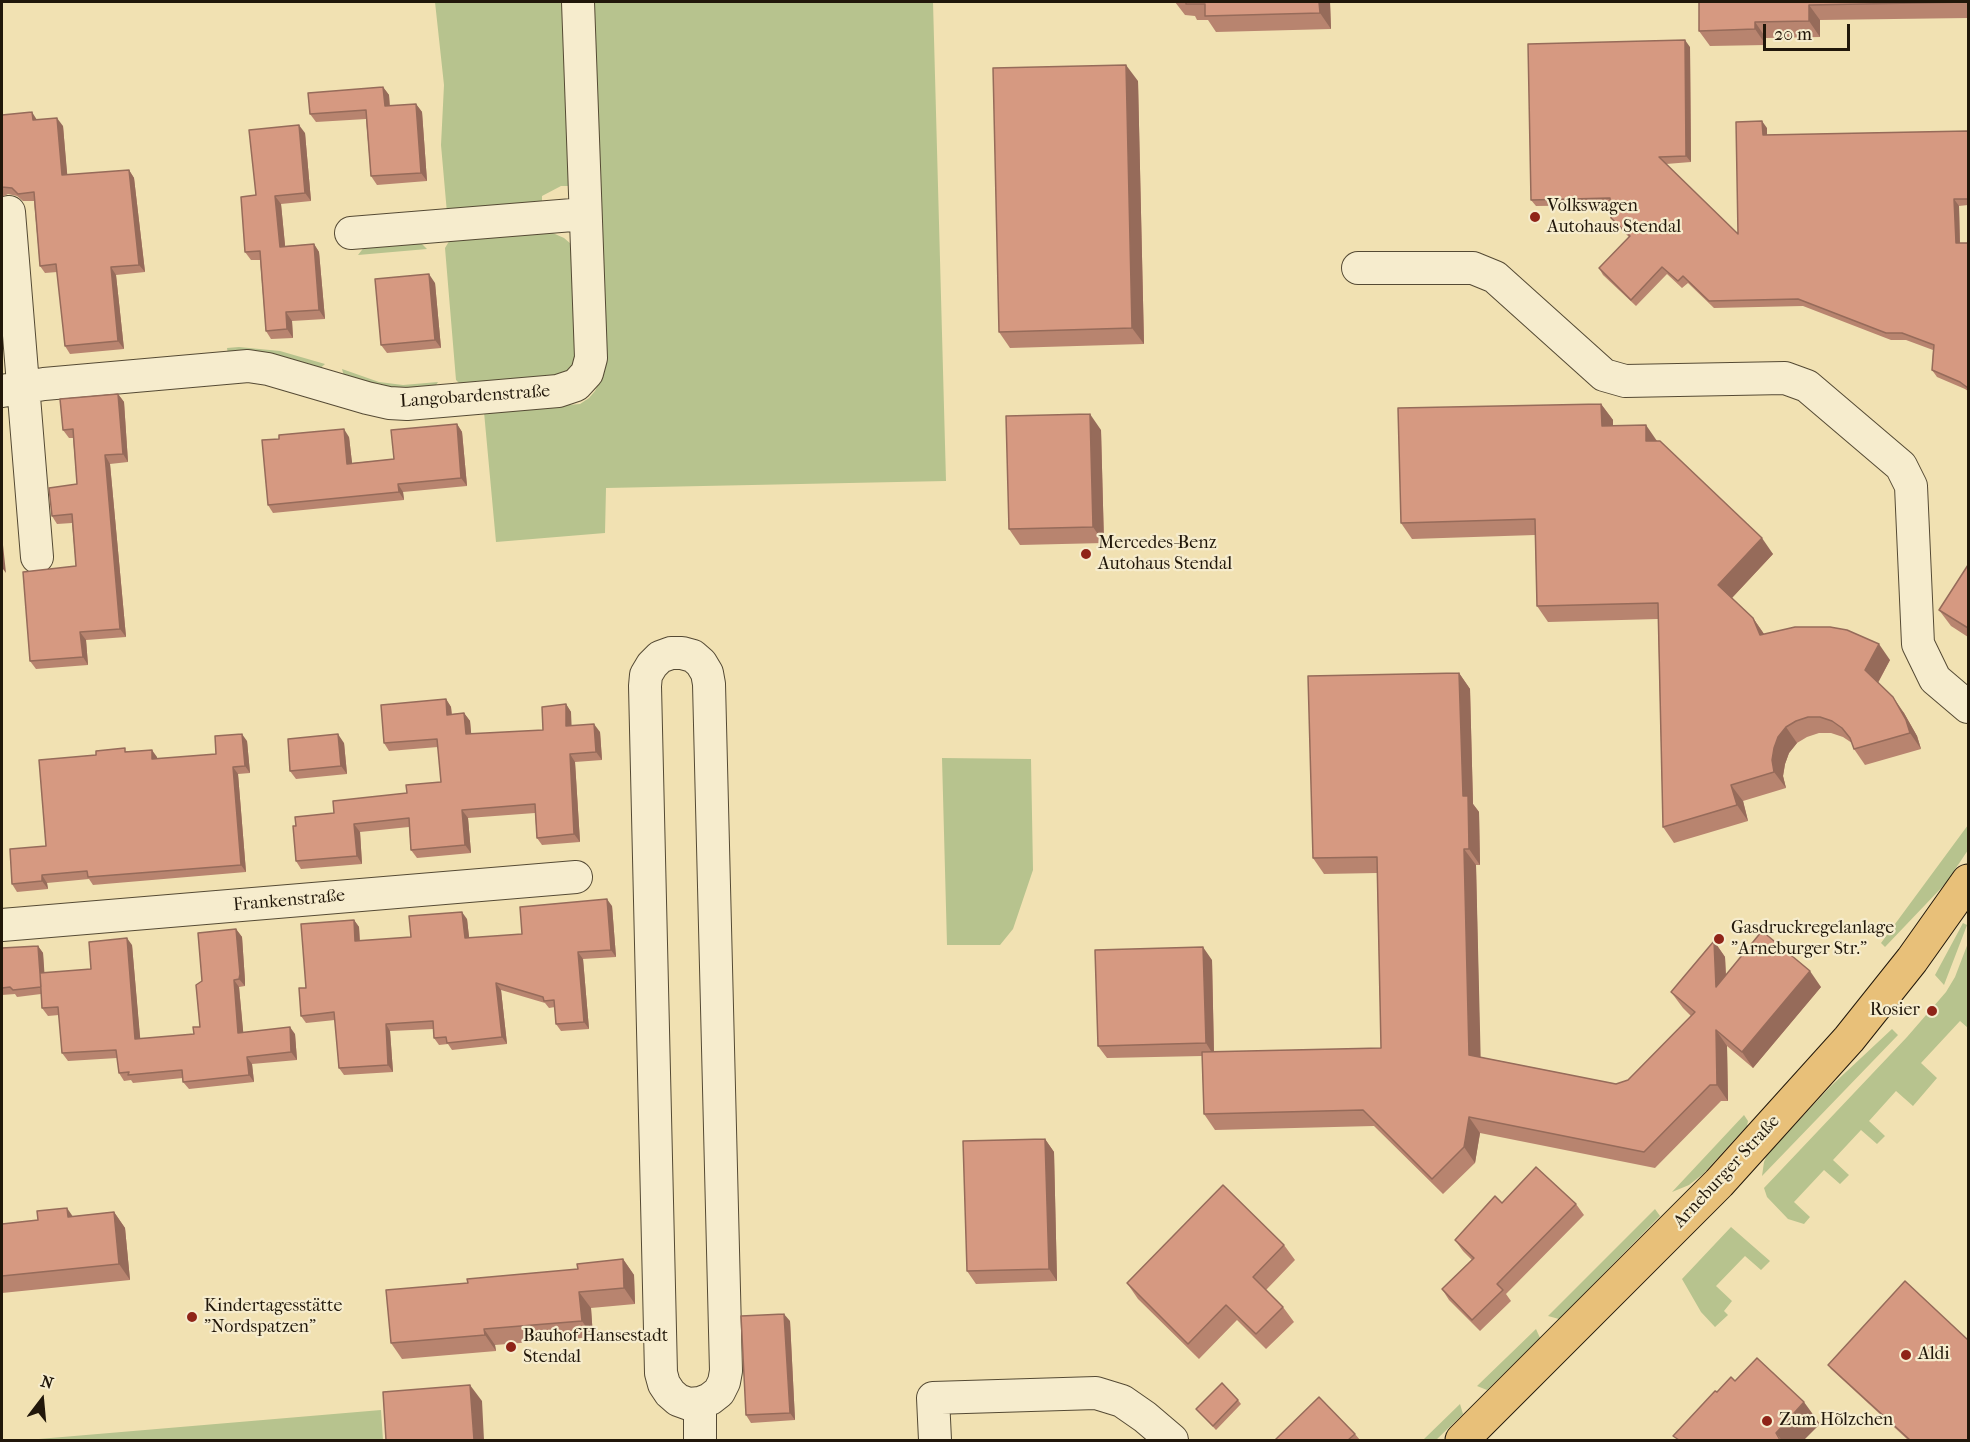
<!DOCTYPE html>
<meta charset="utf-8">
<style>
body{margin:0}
#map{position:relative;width:1970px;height:1442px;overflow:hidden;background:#f1e1b2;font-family:"IM FELL French Canon",serif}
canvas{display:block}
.frame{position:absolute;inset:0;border:3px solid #21170a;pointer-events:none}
.north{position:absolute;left:12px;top:1370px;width:60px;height:60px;-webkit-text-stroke:4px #f6eccd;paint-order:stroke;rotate:16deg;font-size:16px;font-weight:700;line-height:24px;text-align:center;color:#21170a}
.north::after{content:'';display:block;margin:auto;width:21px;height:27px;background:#21170a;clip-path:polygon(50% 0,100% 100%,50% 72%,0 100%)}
.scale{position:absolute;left:1763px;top:24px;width:87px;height:27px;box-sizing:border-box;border:3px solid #21170a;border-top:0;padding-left:8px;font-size:18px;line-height:21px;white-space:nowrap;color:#21170a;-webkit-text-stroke:4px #f6eccd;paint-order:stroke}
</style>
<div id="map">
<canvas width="1970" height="1442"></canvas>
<div class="frame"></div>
<div class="north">N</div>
<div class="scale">20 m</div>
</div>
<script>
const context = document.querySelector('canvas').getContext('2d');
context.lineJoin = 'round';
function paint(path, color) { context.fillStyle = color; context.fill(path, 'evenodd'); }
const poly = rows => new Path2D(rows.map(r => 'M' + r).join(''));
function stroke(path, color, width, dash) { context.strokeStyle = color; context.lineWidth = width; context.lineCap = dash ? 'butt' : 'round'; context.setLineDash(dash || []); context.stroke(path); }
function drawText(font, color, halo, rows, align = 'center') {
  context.font = font + ' "IM FELL French Canon",serif'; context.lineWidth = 4.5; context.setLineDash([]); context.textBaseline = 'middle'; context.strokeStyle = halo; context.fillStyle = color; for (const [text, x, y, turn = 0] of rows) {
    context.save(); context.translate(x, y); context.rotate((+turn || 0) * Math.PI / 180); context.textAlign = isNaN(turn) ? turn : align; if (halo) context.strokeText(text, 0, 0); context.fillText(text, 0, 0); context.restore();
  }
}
const green = poly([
 [435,2,565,2,570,186,561,186,542,196,542,206,447,213,441,145,444,85],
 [593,2,933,2,946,481,606,488,605,533,496,542,484,412,580,404,589,398,595,391,604,373],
 [546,230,564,238,571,244,574,252,576,357,574,365,564,376,464,388,456,380,445,248,451,238],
 [419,241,427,249,358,255,365,246],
 [239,347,280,351,325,364,317,371,228,355,227,348],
 [342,369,379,382,403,385,438,382,432,391,394,393,345,380],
 [942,758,1031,759,1033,870,1013,929,1000,945,947,945],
 [1968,825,1968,850,1946,883,1885,947,1881,943],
 [1963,923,1967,925,1964,933,1944,985,1935,975],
 [1968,943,1968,1028,1960,1021,1921,1063,1937,1078,1913,1106,1896,1091,1869,1121,1885,1136,1877,1144,1861,1130,1833,1160,1849,1175,1840,1184,1824,1170,1794,1202,1810,1217,1804,1224,1788,1219,1767,1197,1764,1188,1907,1037,1946,992,1955,977],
 [1892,1029,1898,1035,1762,1176,1764,1162,1767,1155,1831,1086],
 [1744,1115,1748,1121,1747,1126,1703,1174,1689,1185,1672,1192],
 [1655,1209,1660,1216,1559,1319,1548,1316],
 [1731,1227,1770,1261,1761,1270,1745,1256,1716,1286,1732,1301,1724,1311,1728,1315,1715,1327,1701,1312,1682,1279],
 [1536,1329,1540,1338,1487,1390,1477,1386],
 [1460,1404,1463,1414,1436,1440,1423,1440],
 [381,1410,383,1440,27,1440]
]);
const minor = poly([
 [9,212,37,557],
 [351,233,585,214],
 [1358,268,1473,268,1495,277,1604,375,1625,381,1785,378,1807,386,1901,466,1911,486,1918,644,1935,679,1968,707],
 [2,391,44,384,248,366,268,369,367,398,389,403,407,404,558,391,576,385,587,373,591,358,578,2],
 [671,653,682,653,693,656,701,663,707,673,709,684,726,1371,724,1382,719,1392,710,1399,700,1403,689,1404,678,1400,670,1393,664,1384,661,1373,645,686,646,675,652,665,660,657,671,653],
 [2,925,576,877],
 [700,1403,700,1440],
 [935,1440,933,1398,1096,1393,1122,1401,1145,1417,1172,1440]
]);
const major = poly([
 [1462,1440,1719,1183,1849,1039,1912,960,1968,881]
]);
const wall = poly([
 [1175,2,1330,2,1331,29,1216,32,1208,20,1197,20,1195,16,1185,15],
 [1699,2,1968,2,1968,18,1820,20,1820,37,1766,38,1766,45,1710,46,1699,31],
 [1690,47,1691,162,1666,164,1738,234,1767,128,1767,135,1968,131,1968,205,1959,206,1960,243,1968,243,1968,391,1965,389,1937,377,1932,370,1933,350,1906,340,1891,340,1803,306,1714,308,1688,283,1682,288,1667,274,1636,306,1603,275,1599,268,1629,237,1616,224,1611,218,1611,205,1536,206,1531,200],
 [1138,81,1144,344,1010,348,999,332],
 [383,87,389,95,390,106,416,104,422,112,427,181,377,185,371,176,366,119,316,122,310,114],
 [2,115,37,120,63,126,67,175,129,170,134,178,145,272,116,275,124,349,70,354,65,346,57,272,45,273,40,266,34,201,23,201,17,196,8,194,2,197],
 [305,133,311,201,281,204,285,246,314,244,319,252,325,319,292,321,293,338,271,339,266,331,260,260,251,260,245,252,256,195],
 [435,283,441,348,387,353,381,345],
 [118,394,124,402,128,462,110,464,126,637,86,640,88,665,36,669,30,661,76,566,72,523,57,524,52,516,77,484,73,438,69,438,63,430],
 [1601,404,1613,420,1613,426,1657,441,1773,554,1732,598,1753,618,1764,634,1890,660,1878,683,1904,713,1917,736,1921,749,1865,765,1854,749,1852,743,1843,737,1831,733,1819,733,1807,737,1797,743,1789,753,1785,764,1783,776,1786,788,1743,801,1748,821,1674,843,1663,827,1658,619,1548,622,1537,606,1535,535,1412,539,1401,523],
 [457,424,462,432,467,486,403,492,404,500,273,513,268,505,349,437,352,463,394,459],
 [1101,430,1104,543,1020,545,1009,529],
 [1968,565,1968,637,1951,626,1939,610],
 [1459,673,1470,689,1473,804,1479,812,1480,865,1476,865,1480,1057,1616,1084,1628,1080,1691,1016,1683,1008,1671,992,1714,941,1725,957,1726,975,1821,987,1753,1068,1727,1046,1728,1101,1721,1101,1655,1168,1480,1133,1475,1163,1443,1194,1374,1126,1215,1130,1204,1114,1202,1056,1107,1058,1098,1046,1212,960,1214,1052,1381,1048,1377,873,1324,874,1313,858],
 [446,699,451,707,452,714,464,713,470,721,471,734,543,730,566,704,571,712,571,726,600,732,602,760,575,762,580,842,542,845,537,838,535,813,468,818,471,853,417,858,411,850,409,827,360,832,362,864,301,869,296,861,296,826,334,813,407,793,441,782,438,747,389,751,384,743],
 [247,741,250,773,238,774,246,872,93,885,89,879,47,883,48,889,17,892,12,884,46,846,96,755,127,751,157,757,157,759,216,754],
 [344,743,347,774,296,779,290,771],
 [612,906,616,957,583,959,589,1029,561,1031,556,1024,555,1007,549,1008,545,1003,501,990,507,1044,452,1050,448,1044,439,1045,434,1038,434,1029,390,1031,393,1072,344,1075,339,1068,335,1020,306,1023,301,1016,354,920,359,927,360,941,411,937,467,919,469,938,522,934],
 [236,929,242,937,245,981,245,986,239,987,243,1032,295,1034,297,1060,252,1064,254,1082,189,1089,183,1082,183,1078,133,1083,131,1080,124,1081,119,1073,117,1058,68,1061,62,1053,59,1015,48,1016,42,1008,41,994,17,997,15,994,2,995,2,948,38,946,43,953,44,973,91,969,132,945,140,1039,194,1034,200,1027,202,981],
 [1045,1139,1054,1152,1057,1281,976,1284,967,1271],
 [1502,1203,1576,1204,1584,1215,1506,1294,1511,1301,1480,1331,1449,1300,1442,1289,1472,1260,1463,1251,1455,1240],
 [114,1212,125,1228,130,1280,2,1293,2,1224],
 [1284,1245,1295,1260,1266,1290,1283,1307,1294,1322,1266,1349,1237,1320,1199,1359,1138,1299,1127,1283],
 [623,1259,634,1275,635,1304,591,1308,593,1337,495,1345,496,1351,402,1359,391,1343,468,1283,578,1269],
 [790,1321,795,1420,751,1423,746,1415],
 [1828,1365,1968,1440,1908,1440,1831,1369],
 [1238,1400,1241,1404,1216,1430,1196,1409],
 [1355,1434,1360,1440,1275,1440]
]);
const shadedWall = poly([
 [1319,2,1330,2,1331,29,1320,13],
 [1809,5,1820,20,1820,37,1809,21],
 [1755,22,1766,38,1766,45,1755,29],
 [1685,40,1690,47,1691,162,1686,156],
 [1126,65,1138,81,1144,344,1132,328],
 [383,87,389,95,390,115,385,106],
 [416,104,422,112,427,181,421,173],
 [32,112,37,120,33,120],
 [57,118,63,126,68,183,62,175],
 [1762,121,1767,128,1767,142,1763,135],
 [299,125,305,133,311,201,305,193],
 [129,170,134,178,145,272,139,265],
 [275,196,281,204,286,255,280,247],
 [1954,199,1959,206,1960,249,1956,243],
 [314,244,319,252,325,319,319,310],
 [111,267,116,275,124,349,118,341],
 [429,274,435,283,441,348,435,340],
 [286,312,292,321,293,338,287,329],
 [118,394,124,402,128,462,123,454],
 [1601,404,1613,420,1613,442,1602,426],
 [1090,414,1101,430,1104,543,1093,527],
 [457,424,462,432,467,486,461,478],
 [1646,425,1657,441,1646,441],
 [344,429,349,437,353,471,347,464],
 [105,455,110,464,126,637,120,629],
 [398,484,403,492,404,500,399,492],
 [1762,538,1773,554,1729,601,1718,585],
 [2,543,3,545,6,573,3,569],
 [1753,618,1764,634,1760,635],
 [80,632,86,640,88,665,83,657],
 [1879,644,1890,660,1876,686,1865,670],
 [1459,673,1470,689,1473,804,1479,812,1480,865,1469,849,1463,796],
 [1893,697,1904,713,1917,736,1921,749,1910,733],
 [446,699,451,707,452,722,447,715],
 [566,704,571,712,572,734,566,726],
 [464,713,470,721,472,742,466,734],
 [594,724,600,732,602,760,596,752],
 [1786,727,1797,743,1789,753,1785,764,1783,776,1786,788,1774,772,1772,760,1774,748,1778,737],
 [242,734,247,741,250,773,245,766],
 [338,734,344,743,347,774,341,766],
 [152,750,157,757,158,767,152,759],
 [570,754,575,762,580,842,574,834],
 [233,767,238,774,246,872,241,865],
 [1731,785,1743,801,1748,821,1737,805],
 [462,810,468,818,471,853,465,845],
 [354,824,360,832,362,864,357,856],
 [1464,849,1476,865,1481,1071,1469,1055],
 [42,875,47,883,48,889,42,881],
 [607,899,612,906,616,957,611,950],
 [462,912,467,919,470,945,465,938],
 [354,920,359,927,360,948,355,941],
 [236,929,242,937,245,981,245,986,239,979],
 [127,938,132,945,141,1047,135,1039],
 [1714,941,1725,957,1727,1003,1716,987],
 [38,946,43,953,46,994,41,987],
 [1203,947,1212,960,1214,1056,1206,1043],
 [578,952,583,959,589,1029,584,1022],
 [1810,971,1821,987,1753,1068,1742,1052],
 [234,980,239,987,244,1040,238,1033],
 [496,983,501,990,507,1044,502,1037],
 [386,1024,390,1031,393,1072,388,1065],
 [290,1027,295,1034,297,1060,291,1052],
 [1716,1030,1727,1046,1728,1101,1717,1085],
 [247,1057,252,1064,254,1082,249,1075],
 [1469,1117,1480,1133,1475,1163,1464,1147],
 [1045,1139,1054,1152,1057,1281,1049,1269],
 [67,1208,78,1224,68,1217],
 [114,1212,125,1228,130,1280,119,1264],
 [623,1259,634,1275,635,1304,624,1288],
 [579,1292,591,1308,593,1337,582,1321],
 [784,1314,790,1321,795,1420,790,1413],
 [484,1329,495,1345,496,1351,485,1335],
 [470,1385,482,1401,484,1440,474,1440],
 [1804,1402,1820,1424,1804,1440,1781,1440,1776,1433]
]);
const building = poly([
 [1186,2,1319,2,1320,13,1205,16,1205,4,1186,4,1186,2],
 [1699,2,1968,2,1809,5,1809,21,1755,22,1755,29,1699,31,1699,2],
 [1685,40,1686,156,1659,157,1738,234,1736,122,1762,121,1763,135,1968,131,1968,199,1954,199,1956,243,1968,243,1968,388,1960,382,1932,370,1934,345,1902,333,1886,333,1798,299,1709,301,1683,276,1678,281,1662,267,1631,300,1599,268,1630,236,1611,218,1610,198,1531,200,1528,44,1685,40],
 [1126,65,1132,328,999,332,993,68,1126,65],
 [383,87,385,106,416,104,421,173,371,176,366,110,310,114,308,93,383,87],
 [32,112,33,120,57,118,62,175,129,170,139,265,111,267,118,341,65,346,56,264,40,266,34,192,18,194,12,188,2,187,2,115,32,112],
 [299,125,305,193,275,196,280,247,314,244,319,310,286,312,287,329,266,331,260,251,245,252,241,197,256,195,249,130,299,125],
 [429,274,435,340,381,345,375,279,429,274],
 [118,394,123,454,105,455,120,629,80,632,83,657,30,661,23,572,76,566,72,514,52,516,49,488,77,484,73,429,63,430,60,399,118,394],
 [1601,404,1602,426,1646,425,1646,441,1660,441,1762,538,1718,585,1753,618,1760,635,1795,627,1830,627,1847,630,1879,644,1865,670,1893,697,1906,720,1910,733,1854,749,1850,738,1842,728,1832,721,1820,717,1808,717,1796,721,1786,727,1778,737,1774,748,1772,760,1774,772,1731,785,1737,805,1663,827,1658,603,1537,606,1535,519,1401,523,1398,408,1601,404],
 [1090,414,1093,527,1009,529,1006,416,1090,414],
 [457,424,461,478,398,484,399,492,268,505,262,440,279,439,279,435,344,429,347,464,394,459,391,430,457,424],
 [1968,565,1968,628,1939,610,1968,565],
 [1459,673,1463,796,1468,796,1469,849,1464,849,1469,1055,1616,1084,1628,1080,1695,1012,1671,992,1714,941,1716,987,1762,931,1810,971,1742,1052,1716,1030,1717,1085,1710,1085,1644,1152,1469,1117,1464,1147,1432,1179,1363,1110,1204,1114,1202,1052,1381,1048,1377,857,1313,858,1308,676,1459,673],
 [446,699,447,715,464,713,466,734,543,730,542,707,566,704,566,726,594,724,596,752,570,754,574,834,537,838,535,804,462,810,465,845,411,850,409,818,354,824,357,856,296,861,293,826,296,826,295,817,334,813,333,801,407,793,406,785,441,782,437,739,384,743,381,705,446,699],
 [242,734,245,766,233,767,241,865,88,877,87,871,42,875,42,881,12,884,10,849,46,846,39,760,96,755,96,751,125,748,125,752,152,750,152,759,216,754,215,736,242,734],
 [338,734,341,766,290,771,288,739,338,734],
 [607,899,611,950,578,952,584,1022,556,1024,554,1000,544,1001,543,997,496,983,502,1037,447,1043,446,1037,434,1038,433,1021,386,1024,388,1065,339,1068,334,1012,301,1016,299,988,306,988,301,924,354,920,355,941,411,937,409,916,462,912,465,938,522,934,520,907,607,899],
 [236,929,240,974,239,979,234,980,238,1033,290,1027,291,1052,247,1057,249,1075,183,1082,182,1070,128,1075,129,1072,119,1073,116,1050,62,1053,58,1007,42,1008,40,973,91,969,89,942,127,938,135,1039,194,1034,193,1027,200,1027,196,985,202,981,198,933,236,929],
 [38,946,41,987,13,990,10,987,2,988,2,948,38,946],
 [1203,947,1206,1043,1098,1046,1095,950,1203,947],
 [1045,1139,1049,1269,967,1271,963,1141,1045,1139],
 [1536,1167,1576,1204,1497,1284,1503,1290,1472,1320,1442,1289,1474,1258,1455,1240,1495,1196,1502,1203,1536,1167],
 [1223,1185,1284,1245,1253,1277,1283,1307,1256,1334,1226,1305,1188,1344,1127,1283,1223,1185],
 [67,1208,68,1217,114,1212,119,1264,2,1276,2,1224,38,1220,37,1211,67,1208],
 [623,1259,624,1288,579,1292,582,1321,484,1329,485,1335,391,1343,386,1290,468,1283,467,1279,578,1269,577,1264,623,1259],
 [1905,1281,1968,1340,1968,1440,1910,1440,1828,1365,1905,1281],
 [784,1314,790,1413,746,1415,741,1316,784,1314],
 [1757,1358,1804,1402,1776,1433,1780,1440,1679,1440,1673,1436,1715,1391,1717,1392,1731,1377,1735,1381,1757,1358],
 [1222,1383,1238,1400,1213,1426,1196,1409,1222,1383],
 [470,1385,474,1440,386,1440,383,1392,470,1385],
 [1319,1397,1355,1434,1348,1440,1275,1440,1319,1397]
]);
const markers = [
 [1535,217,6,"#8f2418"],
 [1086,554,6,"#8f2418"],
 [1719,939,6,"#8f2418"],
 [1932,1011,6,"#8f2418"],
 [192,1317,6,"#8f2418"],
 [511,1347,6,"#8f2418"],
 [1906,1355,6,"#8f2418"],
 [1767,1421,6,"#8f2418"]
];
const poiNames = [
 ["Volkswagen",1547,207],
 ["Autohaus Stendal",1547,228],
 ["Mercedes-Benz",1098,544],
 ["Autohaus Stendal",1098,565],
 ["Gasdruckregelanlage",1731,929],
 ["\"Arneburger Str.\"",1731,950],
 ["Rosier",1920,1011,"right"],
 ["Kindertagesstätte",204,1307],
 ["\"Nordspatzen\"",204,1328],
 ["Bauhof Hansestadt",523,1337],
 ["Stendal",523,1358],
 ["Aldi",1918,1355],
 ["Zum Hõlzchen",1779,1421]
];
const streetNames = [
 ["Langobardenstraße",475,397,-4],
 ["Frankenstraße",289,901,-5],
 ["Arneburger Straße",1727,1172,-47]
];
paint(green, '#b7c38e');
stroke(minor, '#554a34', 34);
stroke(major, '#21170a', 35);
stroke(minor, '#f6eccd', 32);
stroke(major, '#e8c079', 33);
paint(wall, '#b8846f');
paint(shadedWall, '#966b5a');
paint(building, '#d69981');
stroke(building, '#966b5a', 1.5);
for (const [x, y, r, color] of markers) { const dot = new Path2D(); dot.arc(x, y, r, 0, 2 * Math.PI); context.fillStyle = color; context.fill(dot); stroke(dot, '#f6eccd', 2); }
drawText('18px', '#21170a', '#f6eccd', poiNames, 'left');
drawText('18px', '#21170a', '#f6eccd', streetNames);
</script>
